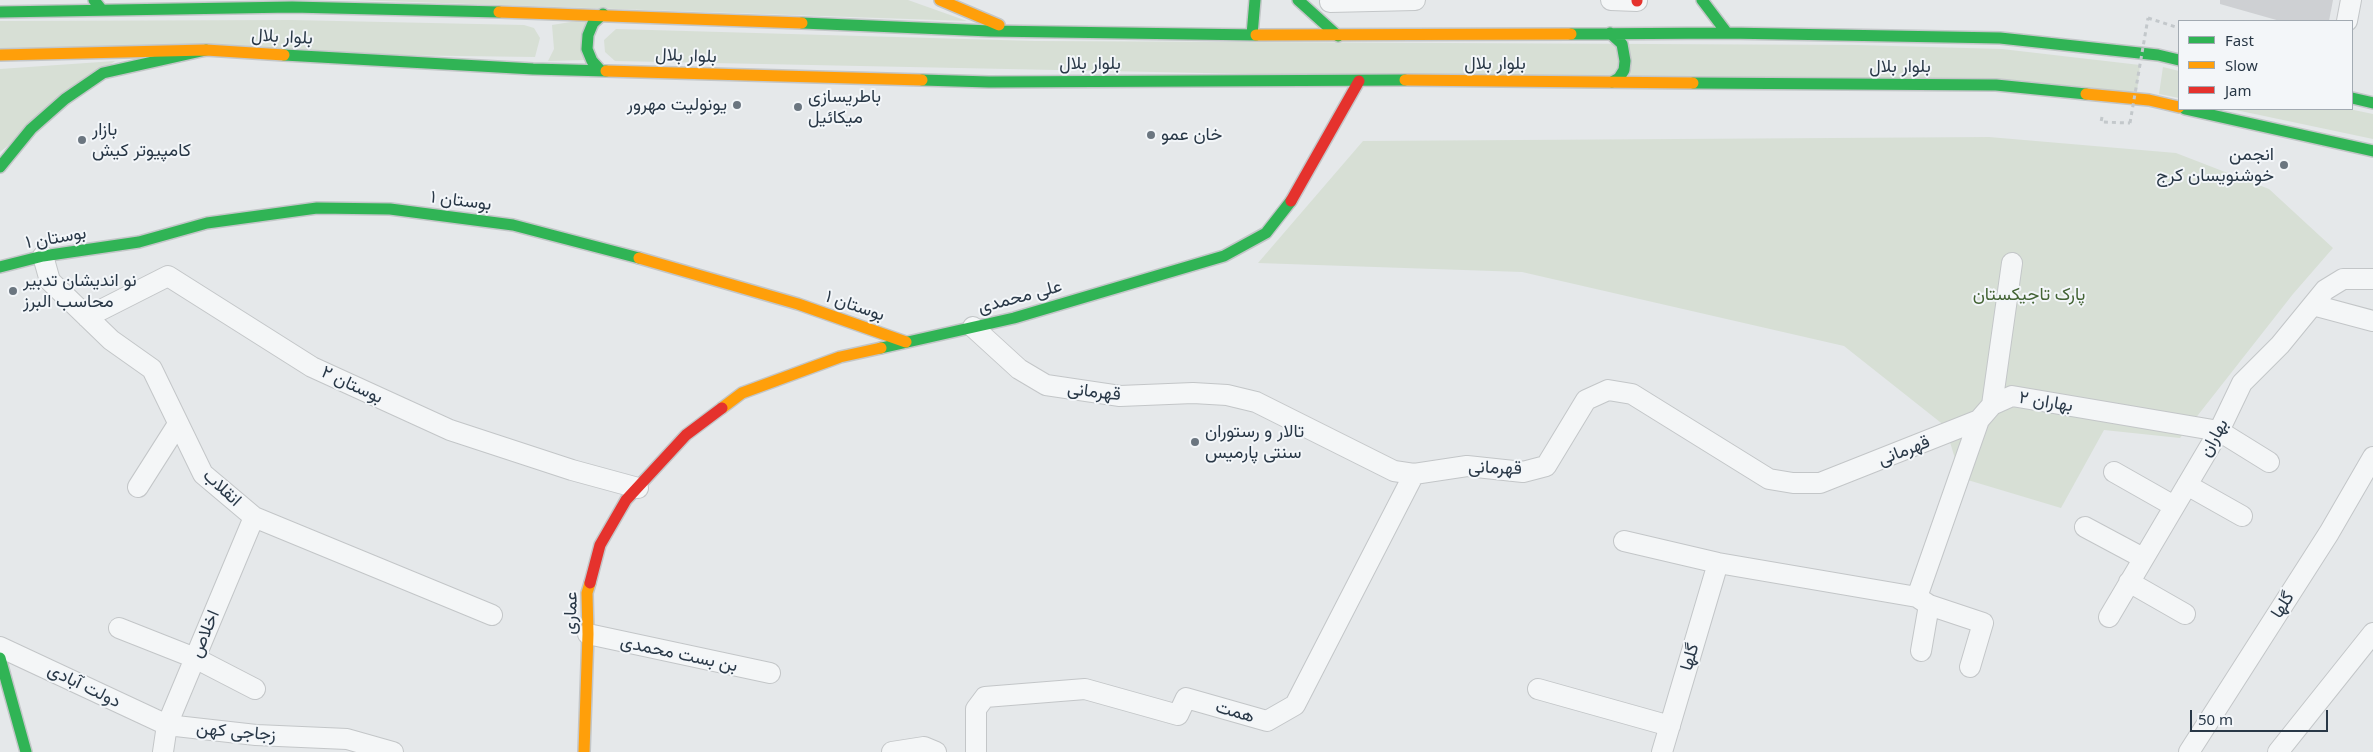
<!DOCTYPE html>
<meta charset="utf-8">
<style>
body{margin:0}
#map{position:relative;width:2373px;height:752px;overflow:hidden;background:#e5e8ea;font-family:"Noto Sans",sans-serif}
canvas{display:block}
.legend{position:absolute;left:2178px;top:20px;width:175px;height:90px;box-sizing:border-box;background:#f3f6f9;border:1px solid #a2aab2;margin:0;padding:6px 9px;list-style:none;font-size:15px;color:#293847}
.legend li{display:flex;align-items:center;gap:10px;height:25px}
.legend b{width:25px;border:1px solid #a2aab2}
.scale{position:absolute;left:2190px;top:710px;width:138px;height:22px;box-sizing:border-box;border:2px solid #293847;border-top:0;padding-left:6px;font-size:15px;line-height:18px;white-space:nowrap;color:#293847;-webkit-text-stroke:4px #f3f6f9;paint-order:stroke}
</style>
<div id="map">
<canvas width="2373" height="752"></canvas>
<ul class="legend">
<li><b style="height:6px;background:#30b455"></b>Fast</li>
<li><b style="height:6px;background:#ff9f0a"></b>Slow</li>
<li><b style="height:6px;background:#e5322d"></b>Jam</li>
</ul>
<div class="scale">50 m</div>
</div>
<script>
const context = document.querySelector('canvas').getContext('2d');
context.lineJoin = 'round';
function paint(path, color) { context.fillStyle = color; context.fill(path, 'evenodd'); }
const poly = rows => new Path2D(rows.map(r => 'M' + r).join(''));
function stroke(path, color, width, dash) { context.strokeStyle = color; context.lineWidth = width; context.lineCap = dash ? 'butt' : 'round'; context.setLineDash(dash || []); context.stroke(path); }
function drawText(font, color, halo, rows, align = 'center') {
  context.font = font + ' "Noto Sans",Vazirmatn,sans-serif'; context.lineWidth = 4; context.setLineDash([]); context.textBaseline = 'middle'; context.strokeStyle = halo; context.fillStyle = color; for (const [text, x, y, turn = 0] of rows) {
    context.save(); context.translate(x, y); context.rotate((+turn || 0) * Math.PI / 180); context.textAlign = isNaN(turn) ? turn : align; if (halo) context.strokeText(text, 0, 0); context.fillText(text, 0, 0); context.restore();
  }
}
const green = poly([
 [354,0,908,0,967,21],
 [589,19,587,60,548,61,554,49,552,25],
 [291,20,524,25,534,28,540,38,535,57,0,50,0,21],
 [616,29,1035,41,1857,45,2002,49,2140,65,2137,92,615,61,605,52,604,40],
 [115,61,0,152,0,69],
 [2163,67,2179,71,2179,98,2159,94],
 [2231,109,2349,109,2373,114,2373,139],
 [1989,137,2176,153,2269,189,2333,248,2293,294,2180,438,2104,430,2061,508,1961,478,1945,426,1844,346,1522,272,1258,263,1363,141]
]);
const building = poly([
 [2220,0,2333,0,2329,21,2280,21,2220,4]
]);
const path = poly([
 [2148,18,2179,28],
 [2102,117,2101,122,2130,123]
]);
const street = poly([
 [1611,0,1637,1],
 [1330,2,1415,0],
 [2347,21,2351,0],
 [43,256,50,281,111,340,152,369,203,474,254,517,492,615],
 [2313,305,2373,321],
 [87,317,168,276,312,367,450,430,572,470,638,488],
 [973,327,1019,369,1046,385,1120,396,1193,393,1227,395,1256,402,1394,471,1414,474,1467,466,1523,472,1546,466,1586,400,1608,390,1632,394,1769,479,1793,483,1820,483,1979,420],
 [1992,405,2012,263],
 [2114,472,2174,506],
 [2187,485,2242,516],
 [138,487,178,424],
 [2085,527,2143,558],
 [1624,541,1718,563,1917,597,1929,605,1983,623,1970,667],
 [2129,582,2185,614],
 [1917,597,1979,420,1992,405,2012,396,2219,431,2269,462],
 [2109,617,2219,431,2242,383,2280,345,2325,290,2343,279,2373,279],
 [119,628,195,658,255,689],
 [588,634,770,673],
 [0,647,167,725,256,735,347,739,393,752],
 [1921,651,1929,605],
 [1538,689,1670,726],
 [163,752,167,725,254,517],
 [892,752,924,747,936,752],
 [976,752,976,709,985,697,1085,689,1178,715,1186,698,1267,721,1295,705,1414,474],
 [1662,752,1718,563],
 [2189,752,2329,533,2373,457],
 [2278,752,2373,633]
]);
const fast = poly([
 [94,0,101,9],
 [1298,0,1338,36],
 [1702,0,1727,33],
 [0,12,292,7,499,12],
 [802,23,990,31,1256,35],
 [1610,33,1622,44,1625,61,1624,70,1619,78,1612,82],
 [1571,34,1727,33,2000,38,2158,55,2179,60],
 [1252,35,1255,0],
 [284,55,533,69,606,71],
 [601,71,592,61,587,49,588,35,593,23,603,14],
 [922,80,989,82,1405,80],
 [1693,83,1996,85,2086,94],
 [2352,98,2373,103],
 [2185,109,2373,151],
 [0,167,31,129,65,99,103,73,206,50],
 [0,267,43,256,139,242,207,223,317,208,390,209,513,225,639,258],
 [881,348,1014,318,1224,256,1266,233,1291,201],
 [0,658,26,752]
]);
const slow = poly([
 [940,0,999,25],
 [499,12,802,23],
 [1256,35,1571,34],
 [0,55,206,50,284,55],
 [606,71,922,80],
 [1405,80,1693,83],
 [2086,94,2149,100,2179,107],
 [639,258,798,304,906,342],
 [722,408,742,393,840,357,881,348],
 [584,752,588,634,587,593,590,583]
]);
const jam = poly([
 [1637,0,1637,1],
 [1291,201,1359,81],
 [590,583,600,545,626,500,686,435,722,408]
]);
const pathBridge = poly([
 [2130,123,2148,18]
]);
const markers = [
 [737,105,5,"#6b7680"],
 [798,107,5,"#6b7680"],
 [1151,135,5,"#6b7680"],
 [82,140,5,"#6b7680"],
 [2284,165,5,"#6b7680"],
 [13,291,5,"#6b7680"],
 [1195,442,5,"#6b7680"]
];
const streetNames = [
 ["بلوار بلال",282,37,3],
 ["بلوار بلال",686,56,2],
 ["بلوار بلال",1090,64],
 ["بلوار بلال",1495,64],
 ["بلوار بلال",1900,67],
 ["بوستان ۱",461,201,7],
 ["بوستان ۱",56,238,-10],
 ["علی محمدی",1020,297,-15],
 ["بوستان ۱",855,306,19],
 ["بوستان ۲",352,385,25],
 ["قهرمانی",1094,392,7],
 ["بهاران ۲",2046,402,9],
 ["بهاران",2214,438,-61],
 ["قهرمانی",1904,451,-21],
 ["قهرمانی",1495,468,2],
 ["انقلاب",222,488,43],
 ["گلها",2283,605,-58],
 ["عماری",571,613,-88],
 ["اخلاص",205,634,-67],
 ["بن بست محمدی",679,654,12],
 ["گلها",1690,657,-74],
 ["دولت آبادی",84,686,26],
 ["همت",1235,712,16],
 ["زجاجی کهن",236,732,5]
];
const poiNames = [
 ["باطریسازی",808,97],
 ["میکائیل",808,118],
 ["یونولیت مهرور",727,105,"right"],
 ["بازار",92,130],
 ["کامپیوتر کیش",92,151],
 ["خان عمو",1161,135],
 ["انجمن",2274,155,"right"],
 ["خوشنویسان کرج",2274,176,"right"],
 ["نو اندیشان تدبیر",23,281],
 ["محاسب البرز",23,302],
 ["تالار و رستوران",1205,432],
 ["سنتی پارمیس",1205,453]
];
const parkNames = [
 ["پارک تاجیکستان",2029,295]
];
paint(green, '#d7dfd5');
paint(building, '#ced0d3');
stroke(street, '#c3c6c8', 22);
stroke(fast, '#c3c6c8', 14);
stroke(slow, '#c3c6c8', 14);
stroke(jam, '#c3c6c8', 14);
stroke(path, '#c3c8cb', 3, [4, 4]);
stroke(street, '#f4f6f7', 20);
stroke(fast, '#30b455', 11);
stroke(slow, '#ff9f0a', 11);
stroke(jam, '#e5322d', 11);
stroke(pathBridge, '#c3c8cb', 3, [4, 4]);
for (const [x, y, r, color] of markers) { const dot = new Path2D(); dot.arc(x, y, r, 0, 2 * Math.PI); context.fillStyle = color; context.fill(dot); stroke(dot, '#f3f6f9', 2); }
drawText('18px', '#293847', '#f3f6f9', streetNames);
drawText('18px', '#293847', '#f3f6f9', poiNames, 'left');
drawText('18px', '#446435', '#f3f6f9', parkNames);
</script>
